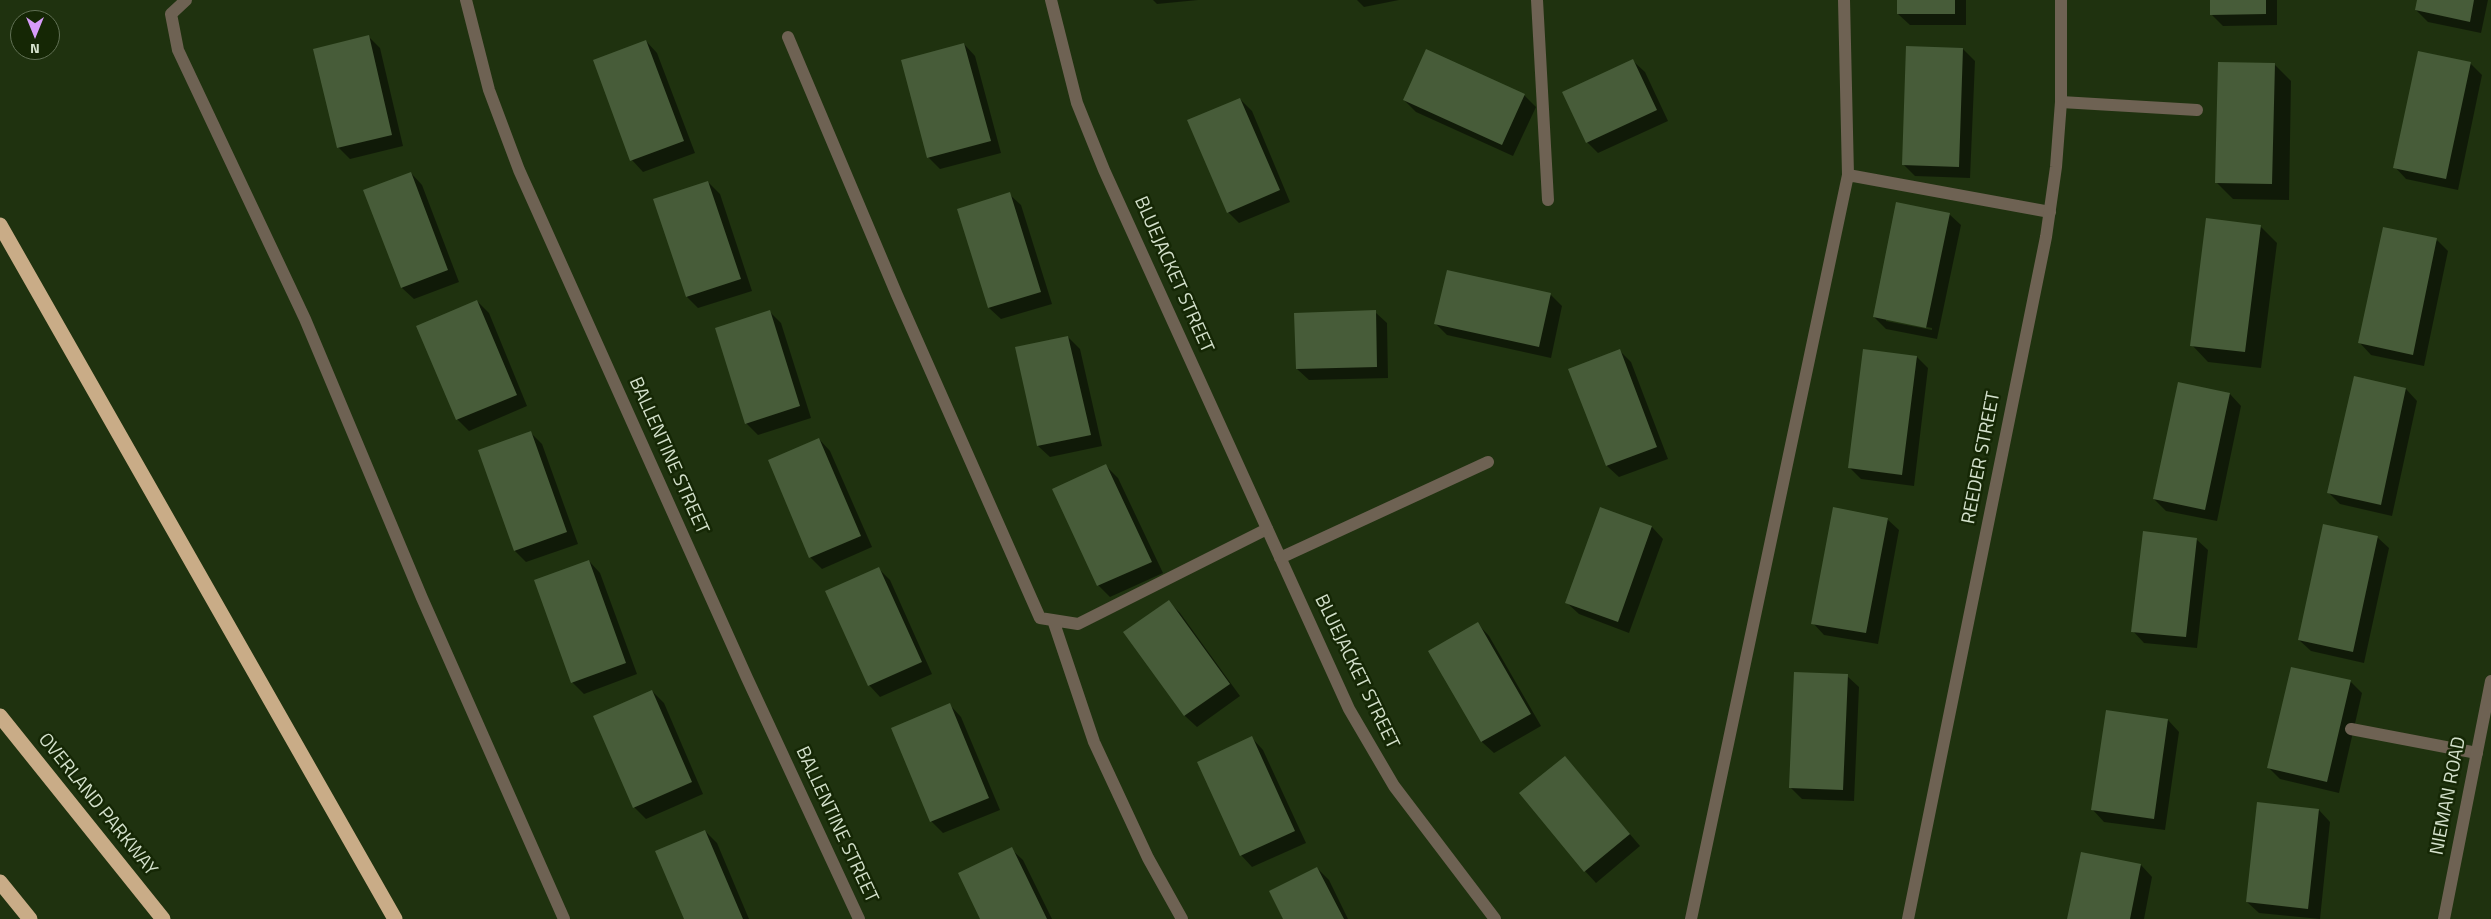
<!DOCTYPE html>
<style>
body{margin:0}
#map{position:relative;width:2491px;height:919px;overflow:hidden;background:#1f320f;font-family:"Titillium Web",sans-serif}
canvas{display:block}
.north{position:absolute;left:10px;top:10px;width:50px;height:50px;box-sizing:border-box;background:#152705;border:1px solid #617155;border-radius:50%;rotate:180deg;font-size:14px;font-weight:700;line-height:20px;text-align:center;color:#d4e1cc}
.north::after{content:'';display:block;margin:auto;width:18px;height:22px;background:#d79bf9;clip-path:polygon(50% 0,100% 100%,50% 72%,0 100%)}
</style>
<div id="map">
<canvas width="2491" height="919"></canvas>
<div class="north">N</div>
</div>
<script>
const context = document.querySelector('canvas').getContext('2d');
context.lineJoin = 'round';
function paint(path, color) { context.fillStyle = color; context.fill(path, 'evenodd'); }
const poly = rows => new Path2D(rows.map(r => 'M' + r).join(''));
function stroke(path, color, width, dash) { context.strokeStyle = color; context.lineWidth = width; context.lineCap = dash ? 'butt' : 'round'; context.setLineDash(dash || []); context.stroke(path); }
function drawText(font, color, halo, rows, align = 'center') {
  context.font = font + ' "Titillium Web",sans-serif'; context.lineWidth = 5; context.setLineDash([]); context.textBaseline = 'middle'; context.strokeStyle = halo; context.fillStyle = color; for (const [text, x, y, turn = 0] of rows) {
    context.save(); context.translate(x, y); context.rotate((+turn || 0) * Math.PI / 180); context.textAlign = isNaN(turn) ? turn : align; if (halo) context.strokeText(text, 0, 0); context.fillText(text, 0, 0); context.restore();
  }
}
const shadow = poly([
 [1153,0,1198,0,1157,4],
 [1357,0,1399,0,1364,7],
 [1898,0,1966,0,1966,25,1910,25,1898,14],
 [2211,0,2277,0,2277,25,2223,26,2211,14],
 [2418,0,2488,0,2481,33,2428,22,2416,10],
 [368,36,380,48,403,146,350,159,338,147],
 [646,41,657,53,695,153,643,172,632,160],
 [964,44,975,56,1001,153,940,169,928,157],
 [1963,49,1975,61,1970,178,1915,176,1903,164],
 [1633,61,1645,72,1668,121,1598,153,1587,142],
 [2470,63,2482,75,2458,190,2406,179,2395,167],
 [2274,64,2291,81,2289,200,2233,199,2216,182],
 [1524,95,1536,107,1513,156,1416,112,1404,100],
 [1240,99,1252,111,1290,202,1239,223,1228,212],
 [411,173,422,185,459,282,414,299,402,288],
 [708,182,720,194,752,291,698,308,687,297],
 [1009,194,1021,205,1052,304,1001,319,989,308,958,210],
 [1949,214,1961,225,1937,339,1886,329,1874,317],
 [1886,319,1932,328,1932,330,1886,321],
 [2260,226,2277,243,2261,368,2208,362,2192,345],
 [2437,240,2448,251,2424,366,2371,355,2360,343],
 [1448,272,1551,295,1562,306,1551,358,1447,335,1436,324],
 [477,301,489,313,527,406,469,431,457,419],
 [770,312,781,323,811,418,758,435,746,423],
 [1375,312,1387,323,1388,378,1309,380,1297,369],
 [1068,337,1080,349,1102,446,1050,457,1038,446],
 [1619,350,1631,362,1668,459,1619,477,1607,466,1570,369],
 [1917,357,1928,368,1914,486,1861,479,1849,467],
 [2355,378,2406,389,2417,401,2392,516,2340,504,2329,493],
 [2179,383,2230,394,2241,406,2217,521,2166,511,2154,499],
 [531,433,542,444,578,544,526,562,515,551],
 [819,439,830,451,872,547,822,569,810,557],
 [1106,466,1118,478,1163,573,1110,597,1098,585,1054,490],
 [1601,509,1652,527,1663,539,1629,633,1579,614,1567,603],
 [1887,519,1899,530,1878,644,1824,635,1813,623],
 [2377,537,2389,548,2364,663,2311,651,2299,640],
 [2196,539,2208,550,2197,648,2144,643,2133,631],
 [589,561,600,573,637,674,584,694,572,682],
 [878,568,890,580,932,674,880,697,869,685],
 [1168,601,1180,613,1240,696,1197,727,1185,716,1125,632],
 [1478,624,1489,636,1541,726,1494,753,1482,742,1430,651],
 [1847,676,1859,687,1854,801,1802,799,1790,787],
 [2350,681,2362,693,2339,793,2280,779,2269,768],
 [652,691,664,703,703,794,646,819,634,807],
 [950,705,961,717,1000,810,943,833,931,821],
 [2168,720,2179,732,2165,830,2104,822,2093,810],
 [1252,738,1263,750,1306,843,1252,867,1241,855],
 [1565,758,1640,846,1596,883,1585,871],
 [2319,810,2330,822,2320,919,2259,913,2247,902],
 [705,831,717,843,749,919,685,919],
 [1011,849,1023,860,1052,919,981,919],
 [2082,854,2141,865,2152,877,2144,919,2068,919],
 [1317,868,1329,880,1348,919,1284,919]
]);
const building = poly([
 [1897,0,1955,0,1955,14,1897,14],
 [2210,0,2266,0,2266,14,2210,15],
 [2417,0,2474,0,2470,22,2415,10],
 [369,35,392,135,337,148,313,49],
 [646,40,684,141,630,161,593,60],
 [964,43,991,141,927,158,901,60],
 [1906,46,1963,48,1959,167,1902,165],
 [1426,49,1525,94,1502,145,1403,100],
 [2418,51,2471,62,2446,179,2393,168],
 [1633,59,1657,110,1586,143,1562,92],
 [2218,62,2275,63,2272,184,2215,183],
 [1240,98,1280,190,1227,213,1187,120],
 [411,172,448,270,401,288,363,190],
 [708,181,741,279,686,297,653,199],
 [1010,192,1041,292,988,308,957,209],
 [1896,202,1950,213,1926,328,1873,317],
 [2206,218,2261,225,2245,352,2190,346],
 [2383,227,2437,238,2413,355,2358,343],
 [1447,270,1551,293,1539,347,1434,324],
 [477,300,517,395,456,420,416,326],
 [770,310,800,406,745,424,715,328],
 [1376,310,1377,367,1296,369,1294,313],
 [1068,336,1091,435,1037,446,1015,347],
 [1620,349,1657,447,1606,466,1568,369],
 [1863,349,1917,356,1902,475,1848,468],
 [2354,376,2406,388,2381,505,2327,493],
 [2178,382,2230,393,2205,510,2153,499],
 [531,431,567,532,514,551,478,450],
 [819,438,861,536,809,558,768,460],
 [1106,464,1152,562,1097,586,1052,489],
 [1600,507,1652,526,1618,622,1565,603],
 [1833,507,1888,518,1866,633,1811,624],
 [2323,524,2378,536,2353,652,2298,640],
 [2143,531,2197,538,2186,637,2131,632],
 [589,560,626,663,571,683,534,580],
 [879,567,922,662,868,686,825,591],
 [1169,600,1230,684,1184,716,1123,632],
 [1478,622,1531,714,1481,742,1428,651],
 [2291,667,2351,680,2327,782,2267,768],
 [1794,672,1848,674,1843,790,1789,788],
 [652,690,692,782,633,808,593,716],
 [950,703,989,798,930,822,891,728],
 [2106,710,2168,719,2154,819,2091,810],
 [1252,736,1295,831,1240,856,1197,762],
 [1565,756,1630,834,1584,872,1519,793],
 [2257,802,2319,809,2308,909,2246,902],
 [705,830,743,919,684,919,655,851],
 [1012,847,1047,919,980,919,958,873],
 [2081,852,2141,864,2130,919,2067,919],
 [1317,867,1344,919,1283,919,1269,891]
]);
const service = poly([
 [186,0,171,14,178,50,305,319,422,598,564,919],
 [1537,0,1548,200],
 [788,37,897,295,1040,618,1078,624,1267,529],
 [2061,102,2197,110],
 [1848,175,2050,212],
 [1053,620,1094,742,1148,858,1182,919],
 [2351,729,2477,753],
 [1691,919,1848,175,1844,0]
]);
const minor = poly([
 [466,0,489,90,519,170,747,678,859,919],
 [1051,0,1077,103,1104,170,1349,709,1394,786,1495,919],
 [1280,558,1488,462],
 [1908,919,2046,237,2056,167,2061,102,2061,0],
 [2444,919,2491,681]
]);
const motorway = poly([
 [0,225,395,919],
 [0,716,163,919],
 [0,882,30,919]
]);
const streetNames = [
 ["BLUEJACKET STREET",1173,275,66],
 ["BALLENTINE STREET",668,456,66],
 ["REEDER STREET",1982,458,-79],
 ["BLUEJACKET STREET",1356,672,64],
 ["NIEMAN ROAD",2449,796,-79],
 ["OVERLAND PARKWAY",97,805,51],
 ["BALLENTINE STREET",836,825,65]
];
paint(shadow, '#0007');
paint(building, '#475c39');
stroke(service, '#6e6253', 12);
stroke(minor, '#6e6253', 12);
stroke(motorway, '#c9ac87', 15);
drawText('19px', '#d4e1cc', '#152705', streetNames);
</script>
